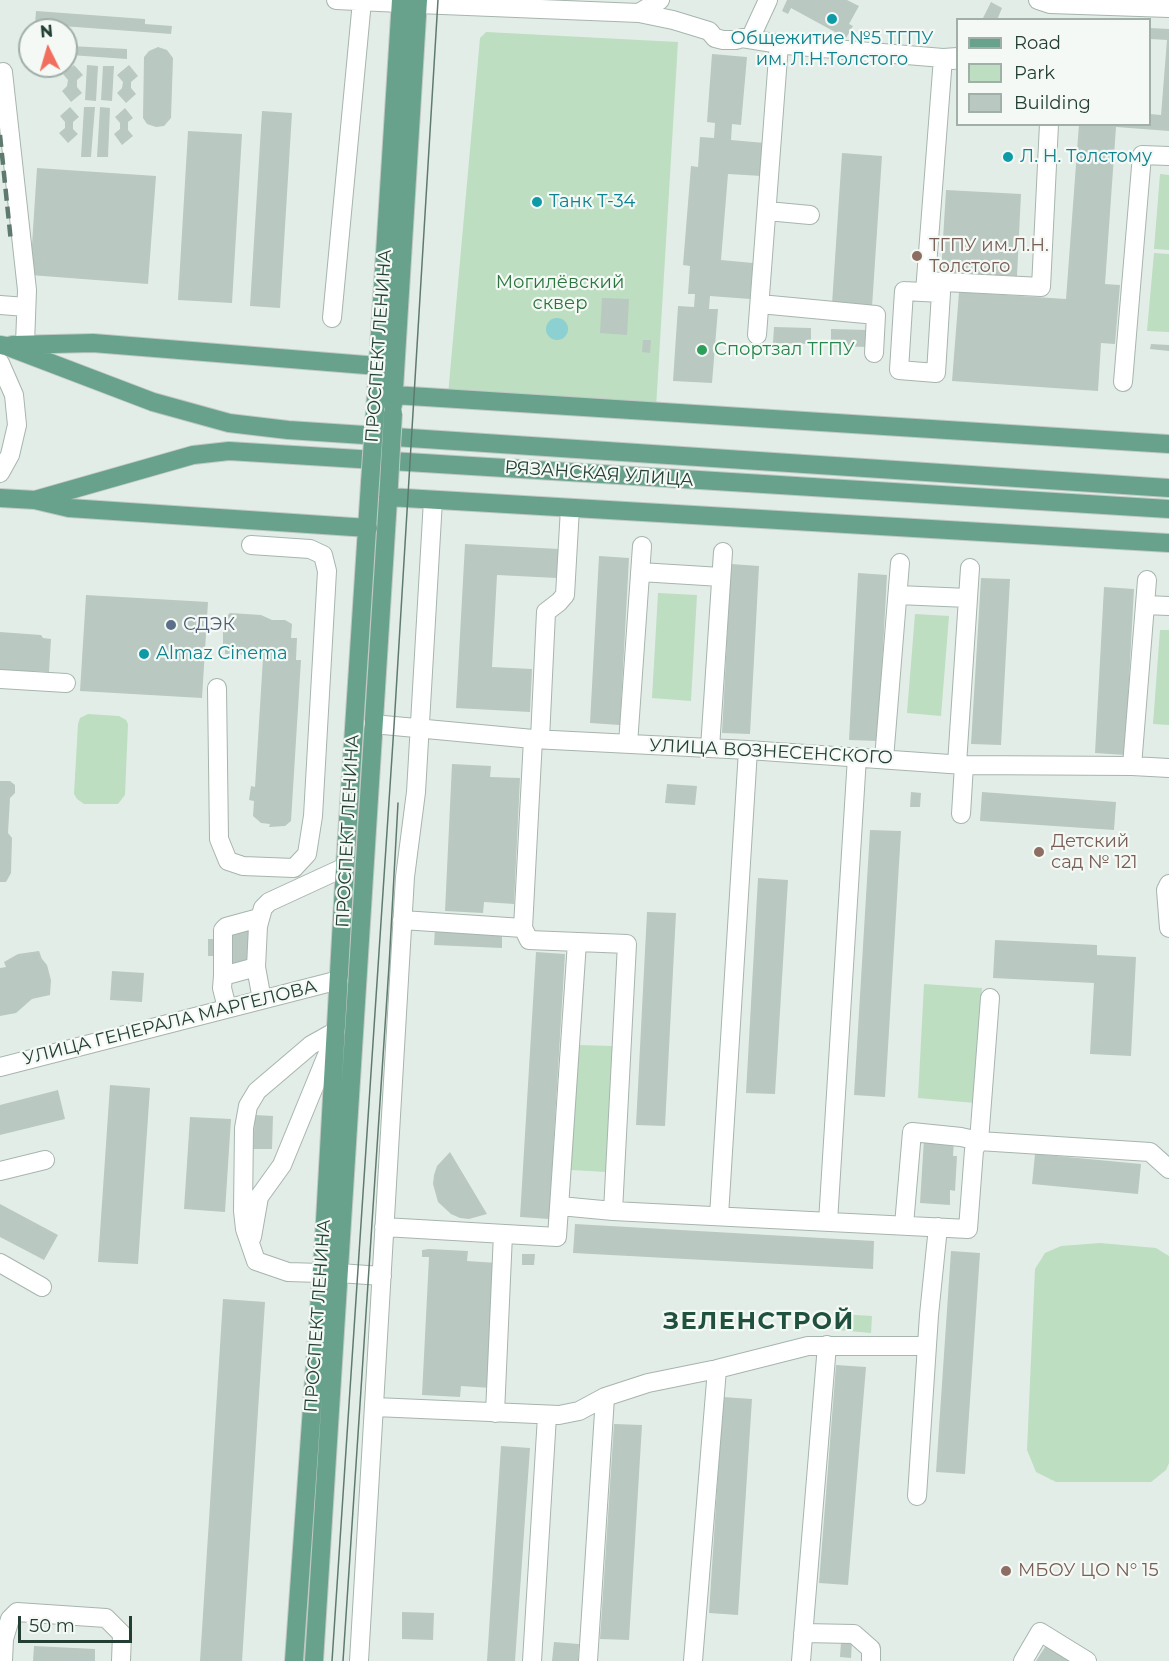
<!DOCTYPE html>
<meta charset="utf-8">
<style>
body{margin:0}
#map{position:relative;width:1169px;height:1661px;overflow:hidden;background:#e3ede7;font-family:Montserrat,sans-serif}
canvas{display:block}
.legend{position:absolute;left:956px;top:18px;width:195px;height:108px;box-sizing:border-box;background:#f4f9f6;border:2px solid #a0afa8;margin:0;padding:8px 10px;list-style:none;font-size:18px;color:#233f33}
.legend li{display:flex;align-items:center;gap:12px;height:30px}
.legend b{width:30px;border:2px solid #a0afa8}
.north{position:absolute;left:18px;top:18px;width:60px;height:60px;box-sizing:border-box;background:#f4f9f6;border:2px solid #a0afa8;border-radius:50%;rotate:355deg;font-size:16px;font-weight:700;line-height:24px;text-align:center;color:#233f33}
.north::after{content:'';display:block;margin:auto;width:21px;height:27px;background:#f16e5e;clip-path:polygon(50% 0,100% 100%,50% 72%,0 100%)}
.scale{position:absolute;left:18px;top:1616px;width:114px;height:27px;box-sizing:border-box;border:3px solid #233f33;border-top:0;padding-left:8px;font-size:18px;line-height:21px;white-space:nowrap;color:#233f33;-webkit-text-stroke:4px #f4f9f6;paint-order:stroke}
</style>
<div id="map">
<canvas width="1169" height="1661"></canvas>
<ul class="legend">
<li><b style="height:8px;background:#68a28c"></b>Road</li>
<li><b style="height:16px;background:#bddec1"></b>Park</li>
<li><b style="height:16px;background:#b9c8c0"></b>Building</li>
</ul>
<div class="north">N</div>
<div class="scale">50 m</div>
</div>
<script>
const context = document.querySelector('canvas').getContext('2d');
context.lineJoin = 'round';
function paint(path, color) { context.fillStyle = color; context.fill(path, 'evenodd'); }
const poly = rows => new Path2D(rows.map(r => 'M' + r).join(''));
function stroke(path, color, width, dash) { context.strokeStyle = color; context.lineWidth = width; context.lineCap = dash ? 'butt' : 'round'; context.setLineDash(dash || []); context.stroke(path); }
function drawText(font, color, halo, rows, align = 'center') {
  context.font = font + ' Montserrat,sans-serif'; context.lineWidth = 4.5; context.setLineDash([]); context.textBaseline = 'middle'; context.strokeStyle = halo; context.fillStyle = color; for (const [text, x, y, turn = 0] of rows) {
    context.save(); context.translate(x, y); context.rotate((+turn || 0) * Math.PI / 180); context.textAlign = isNaN(turn) ? turn : align; if (halo) context.strokeText(text, 0, 0); context.fillText(text, 0, 0); context.restore();
  }
}
const green = poly([
 [486,32,678,42,656,408,448,395,480,38],
 [1160,174,1169,175,1169,250,1154,249],
 [1154,253,1169,254,1169,332,1147,331],
 [658,593,697,595,691,701,652,698],
 [915,614,949,616,941,716,907,713],
 [1160,630,1169,630,1169,725,1153,724],
 [88,714,119,716,126,720,128,724,125,795,118,804,84,804,77,799,74,794,78,724,80,718],
 [924,984,982,988,975,1103,918,1098],
 [578,1045,613,1046,606,1172,571,1170],
 [1100,1243,1156,1248,1169,1256,1169,1463,1166,1470,1151,1482,1056,1482,1036,1472,1027,1450,1035,1269,1045,1253,1061,1246],
 [838,1314,872,1316,871,1333,837,1330]
]);
const water = poly([
 '546 329a11 11 0 1 1 22 0a11 11 0 1 1-22 0Z'
]);
const building = poly([
 [787,0,847,0,859,6,849,24,853,26,846,38,791,8,788,14,782,11],
 [991,2,1002,8,997,20,982,20],
 [36,11,145,19,145,24,172,26,171,34,35,24],
 [1150,28,1169,29,1169,131,1116,127,1105,284,1120,285,1115,344,1101,343,1098,391,952,381,959,292,1066,299,1079,124,1150,124,1150,114,1161,115,1167,40,1150,39],
 [71,46,127,49,127,59,70,55],
 [158,47,167,50,173,58,171,118,164,126,156,127,147,124,143,118,144,57,149,51],
 [712,54,747,57,741,125,732,124,731,140,765,143,762,176,728,174,721,260,753,263,750,299,710,296,709,309,718,309,712,383,673,381,678,306,694,307,695,294,688,294,690,266,683,265,691,166,698,167,700,137,714,138,715,123,707,122],
 [74,65,83,75,77,80,77,87,82,93,71,102,62,91,67,86,68,80,63,74],
 [87,65,98,66,96,101,85,100],
 [129,65,138,76,131,82,131,88,136,94,126,103,117,93,122,88,123,82,117,75],
 [103,66,114,66,112,101,101,100],
 [70,107,79,117,73,122,73,129,78,134,68,143,59,133,65,128,65,122,60,116],
 [84,107,95,107,91,157,81,157],
 [100,107,110,108,108,157,97,157],
 [125,108,133,118,128,122,128,130,133,136,122,145,114,134,120,129,120,123,115,117],
 [262,111,292,113,280,308,250,306],
 [188,131,242,134,232,303,178,300],
 [842,153,882,156,872,307,832,304],
 [37,168,156,176,148,284,30,275],
 [946,190,1021,194,1017,276,941,272],
 [602,298,629,299,627,335,600,333],
 [774,327,811,328,811,344,773,343],
 [831,329,868,330,868,347,831,346],
 [643,340,651,340,650,353,642,352],
 [1151,344,1169,345,1169,351,1150,349],
 [465,544,559,549,557,578,497,575,492,667,532,669,530,712,456,708],
 [599,556,629,558,620,725,590,723],
 [731,564,759,566,750,734,722,733],
 [858,573,887,575,878,741,849,740],
 [981,578,1010,579,1001,745,971,744],
 [1104,587,1134,589,1125,755,1095,753],
 [86,595,208,602,202,698,80,691],
 [230,613,261,615,272,620,285,620,292,624,291,638,297,638,296,660,301,660,291,821,285,826,269,827,270,824,261,823,253,816,254,801,249,800,251,786,255,787,263,658,251,657,250,655,225,654,225,648,223,648,223,623,227,622,227,616],
 [0,632,41,635,43,638,51,639,49,672,34,671,34,675,0,672],
 [452,764,491,766,490,777,520,778,514,904,484,902,483,913,445,911],
 [0,781,10,781,15,785,15,793,10,798,8,833,12,838,11,873,6,882,0,882],
 [667,784,697,786,695,805,665,803],
 [911,792,921,793,920,807,910,807],
 [982,792,1116,802,1114,830,980,821],
 [870,830,901,831,885,1097,854,1095],
 [758,878,788,880,775,1094,746,1093],
 [647,912,676,913,665,1126,636,1125],
 [231,917,251,917,251,978,231,977,231,956,208,956,208,939,231,939],
 [435,928,502,932,502,948,434,945],
 [995,940,1097,945,1097,955,1136,957,1131,1056,1090,1054,1094,983,993,978],
 [39,951,42,959,47,965,51,980,50,995,32,999,16,1013,0,1016,0,968,6,967,4,962,18,954],
 [536,952,565,954,549,1219,520,1217],
 [112,971,144,973,142,1002,110,1000],
 [110,1085,150,1088,138,1264,98,1262],
 [58,1090,65,1119,0,1135,0,1105],
 [255,1115,273,1116,272,1149,253,1149],
 [190,1117,231,1119,225,1212,184,1209],
 [924,1139,954,1141,953,1156,957,1156,955,1191,950,1190,950,1205,920,1203],
 [450,1152,487,1214,469,1219,460,1218,451,1214,438,1202,433,1184,434,1175,437,1166],
 [1035,1154,1141,1164,1138,1194,1032,1184],
 [0,1204,58,1235,44,1260,0,1237],
 [575,1224,874,1241,873,1269,573,1253],
 [429,1249,468,1251,467,1261,498,1263,491,1388,461,1386,460,1397,422,1395,429,1257,422,1257,422,1250],
 [951,1251,980,1253,965,1474,936,1472],
 [522,1254,535,1254,534,1265,522,1265],
 [223,1299,265,1302,242,1661,200,1661],
 [836,1365,866,1367,848,1585,819,1583],
 [723,1397,752,1399,738,1615,709,1613],
 [614,1424,642,1425,629,1640,600,1639],
 [501,1446,530,1448,515,1661,487,1661],
 [402,1612,434,1613,433,1640,402,1639],
 [554,1642,579,1644,578,1661,552,1661],
 [841,1642,852,1642,851,1658,840,1657],
 [1047,1644,1071,1661,1036,1661],
 [34,1646,95,1649,95,1661,33,1661]
]);
const minor = poly([
 [336,0,401,3],
 [1038,0,1050,4,1169,8],
 [418,4,639,13,673,20,709,31,715,38,723,40,736,40,742,38,786,45,943,58,958,57],
 [639,13,660,0],
 [750,39,768,0],
 [0,73,3,72,27,290,25,344],
 [767,211,810,215],
 [926,281,1041,287,1049,124],
 [904,291,941,293,936,373,899,370,904,291],
 [925,292,943,58,953,60],
 [760,304,876,315,874,353],
 [0,305,26,307],
 [332,318,362,1],
 [757,335,779,44],
 [0,363,14,395,17,425,10,455,0,473],
 [1123,382,1142,155,1169,156],
 [640,572,721,577],
 [898,595,968,598],
 [1145,605,1169,606],
 [0,679,66,683],
 [217,688,219,839,228,861,243,866,294,868,307,854,313,816,327,571,323,555,310,549,251,545],
 [373,724,533,739,748,750,964,765,1132,766,1169,768],
 [540,739,546,612,559,602,565,595,570,508],
 [628,744,642,546],
 [710,748,723,552],
 [884,759,900,563],
 [957,764,970,568],
 [1132,766,1147,580],
 [961,814,964,765],
 [1169,884,1166,890,1169,928],
 [402,920,523,928,529,940,627,944,613,1211],
 [523,928,533,739],
 [223,976,223,930,226,927,259,918],
 [262,1000,256,967,258,926,263,908,269,902,345,867],
 [227,1008,222,988,223,976,256,967],
 [0,1067,339,980],
 [0,1171,45,1160],
 [560,1206,613,1211,968,1229,974,1150,979,1141,1150,1152,1169,1169],
 [719,1216,748,750],
 [828,1222,857,757],
 [904,1225,912,1132,961,1137,979,1141,990,998],
 [384,1227,557,1237,577,942],
 [252,1237,259,1197,282,1165,334,1038],
 [0,1263,42,1287],
 [321,1273,288,1272,256,1261,245,1229,243,1211,244,1128,248,1106,257,1091,311,1045,336,1031],
 [339,1273,382,1276],
 [375,1407,559,1415,579,1411,605,1397,648,1383,717,1369,808,1346,927,1346],
 [495,1413,503,1234],
 [917,1496,929,1315,938,1227],
 [803,1633,854,1634,871,1649,871,1661],
 [3,1661,4,1639,10,1619,17,1612,106,1618,122,1634,121,1661],
 [359,1661,405,877,416,792,433,500],
 [532,1661,547,1416],
 [588,1661,605,1397],
 [693,1661,717,1369],
 [801,1661,827,1345],
 [1023,1661,1040,1632,1087,1661]
]);
const major = poly([
 [0,345,6,346,153,402,229,423,288,430,1169,488],
 [12,345,93,343,378,366],
 [394,395,1169,444],
 [393,405,418,0],
 [375,412,401,0],
 [388,497,1169,543],
 [0,498,35,500,69,508,368,528],
 [35,500,193,455,229,451,1169,509],
 [294,1661,324,1239,345,867,370,483],
 [314,1661,389,484]
]);
const tram = poly([
 [332,1661,394,726,438,0],
 [343,1661,389,966,398,803]
]);
const rail = poly([
 [0,135,11,242]
]);
const majorBridge = poly([
 [370,483,375,412],
 [389,484,393,413]
]);
const markers = [
 [832,19,6,"#0f9aa8"],
 [1008,157,6,"#0f9aa8"],
 [537,202,6,"#0f9aa8"],
 [917,256,6,"#8d6e63"],
 [702,350,6,"#2e9e5b"],
 [171,625,6,"#5c6f8a"],
 [144,654,6,"#0f9aa8"],
 [1039,852,6,"#8d6e63"],
 [1006,1571,6,"#8d6e63"]
];
const cultureNames = [
 ["Общежитие №5 ТГПУ",832,39,"center"],
 ["им. Л.Н.Толстого",832,60,"center"],
 ["Л. Н. Толстому",1020,157],
 ["Танк Т-34",549,202],
 ["Almaz Cinema",156,654]
];
const educationNames = [
 ["ТГПУ им.Л.Н.",929,246],
 ["Толстого",929,267],
 ["Детский",1051,842],
 ["сад № 121",1051,863],
 ["МБОУ ЦО N° 15",1018,1571]
];
const parkNames = [
 ["Могилёвский",560,283],
 ["сквер",560,304]
];
const streetNames = [
 ["ПРОСПЕКТ ЛЕНИНА",379,346,-86],
 ["РЯЗАНСКАЯ УЛИЦА",599,474,4],
 ["УЛИЦА ВОЗНЕСЕНСКОГО",771,752,3],
 ["ПРОСПЕКТ ЛЕНИНА",348,831,-87],
 ["УЛИЦА ГЕНЕРАЛА МАРГЕЛОВА",170,1023,-14],
 ["ПРОСПЕКТ ЛЕНИНА",318,1316,-86]
];
const leisureNames = [
 ["Спортзал ТГПУ",714,350]
];
const serviceNames = [
 ["СДЭК",183,625]
];
const districtNames = [
 ["ЗЕЛЕНСТРОЙ",759,1322]
];
paint(green, '#bddec1');
paint(water, '#8cd0d1');
paint(building, '#b9c8c0');
stroke(minor, '#a6b5ad', 20);
stroke(major, '#c1c9c6', 20);
stroke(minor, '#fff', 18);
stroke(major, '#68a28c', 18);
stroke(tram, '#5e7a6e', 1.5);
stroke(rail, '#5e7a6e', 4.5, [12, 6]);
stroke(majorBridge, '#c1c9c6', 20, []);
stroke(majorBridge, '#68a28c', 18);
for (const [x, y, r, color] of markers) { const dot = new Path2D(); dot.arc(x, y, r, 0, 2 * Math.PI); context.fillStyle = color; context.fill(dot); stroke(dot, '#f4f9f6', 2); }
drawText('18px', '#0d838f', '#f4f9f6', cultureNames, 'left');
drawText('18px', '#785e54', '#f4f9f6', educationNames, 'left');
drawText('18px', '#2d753f', '#f4f9f6', parkNames);
drawText('18px', '#233f33', '#f4f9f6', streetNames);
drawText('18px', '#27864d', '#f4f9f6', leisureNames, 'left');
drawText('18px', '#4e5e75', '#f4f9f6', serviceNames, 'left');
context.letterSpacing = '1.5px';
drawText('bold 24px', '#1f513e', '#f4f9f6', districtNames);
context.letterSpacing = '0px';
</script>
